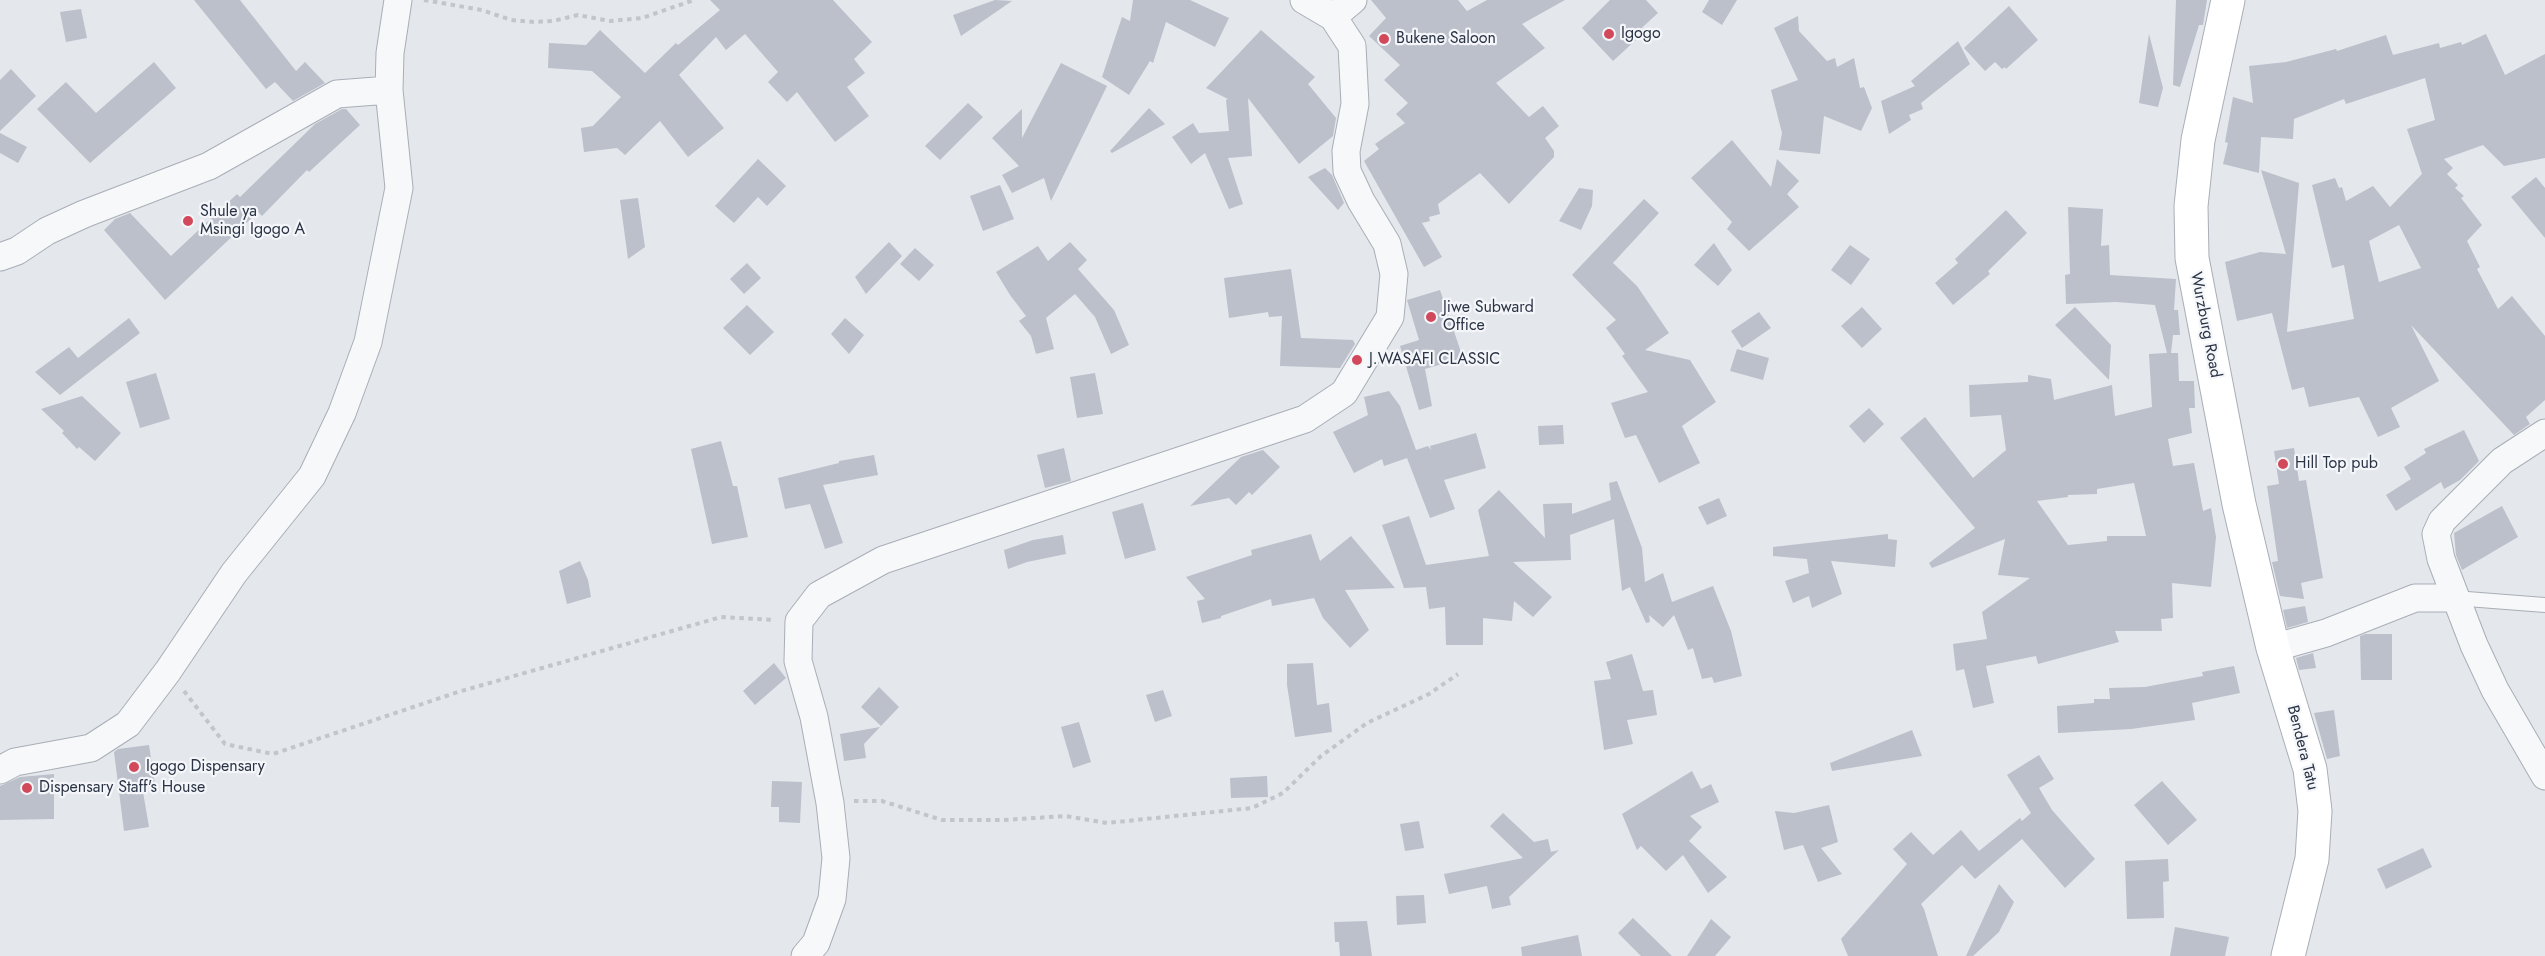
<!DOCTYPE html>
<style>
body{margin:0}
canvas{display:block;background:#e4e7ec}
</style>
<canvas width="2545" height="956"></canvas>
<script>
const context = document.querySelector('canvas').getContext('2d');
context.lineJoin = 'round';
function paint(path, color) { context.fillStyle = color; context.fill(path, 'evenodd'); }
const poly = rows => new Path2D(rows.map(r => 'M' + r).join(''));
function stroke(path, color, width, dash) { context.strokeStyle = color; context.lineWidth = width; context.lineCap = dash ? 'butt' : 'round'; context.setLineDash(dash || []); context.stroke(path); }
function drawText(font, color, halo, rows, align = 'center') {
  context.font = font + ' Jost,sans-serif'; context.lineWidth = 4.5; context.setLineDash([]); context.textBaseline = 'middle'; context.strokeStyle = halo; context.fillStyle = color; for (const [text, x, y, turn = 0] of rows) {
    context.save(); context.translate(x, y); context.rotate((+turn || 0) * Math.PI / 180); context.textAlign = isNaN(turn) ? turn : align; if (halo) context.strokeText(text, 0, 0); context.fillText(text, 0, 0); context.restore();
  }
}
const building = poly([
 [194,0,240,0,296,71,305,62,325,83,293,101,275,82,266,89],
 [710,0,833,0,872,42,854,59,865,73,847,87,869,116,835,142,797,92,787,102,768,82,778,72,745,34,726,50,716,37,679,75,724,128,688,157,660,121,625,155,617,148,584,152,581,128,593,126,621,97,592,71,548,68,549,43,586,45,600,30,645,73,676,43,678,45,720,10],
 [995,0,1012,1,961,36,953,15],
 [1133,0,1190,0,1229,18,1215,47,1166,22,1153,63,1150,61,1129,95,1102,77,1122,17,1130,21],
 [1371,0,1458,0,1467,11,1487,0,1565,0,1522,24,1545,48,1496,83,1529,117,1543,106,1559,126,1545,138,1554,151,1554,157,1509,204,1480,173,1438,204,1440,214,1429,217,1430,221,1422,223,1442,257,1424,267,1364,161,1379,149,1375,144,1405,123,1396,114,1408,103,1384,80,1400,65,1369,36,1386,18],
 [1610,0,1646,0,1658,13,1634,35,1637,39,1613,61,1582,28],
 [1709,0,1737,0,1722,25,1702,12],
 [2176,0,2207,0,2203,25,2199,25,2180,87,2173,85],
 [2009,6,2038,40,2006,69,2005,67,2002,69,1995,62,1985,71,1964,48],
 [81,9,87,38,66,42,60,12],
 [1798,16,1799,31,1827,61,1835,58,1837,67,1854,58,1860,88,1864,87,1872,108,1861,131,1824,116,1820,154,1779,150,1782,133,1771,90,1798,80,1774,28],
 [1261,30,1315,77,1308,84,1336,118,1333,136,1299,164,1248,98,1252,156,1228,158,1243,204,1229,209,1205,153,1191,164,1172,137,1193,123,1199,133,1229,131,1226,100,1228,99,1206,88],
 [2149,34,2163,88,2158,107,2139,103],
 [2486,34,2505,75,2545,54,2545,158,2504,166,2483,145,2444,159,2453,168,2447,174,2458,185,2455,188,2464,196,2461,198,2482,225,2467,241,2480,267,2477,269,2498,309,2512,296,2545,336,2545,400,2526,417,2530,424,2514,435,2411,325,2439,381,2391,408,2400,427,2378,437,2359,397,2309,407,2304,387,2292,390,2272,313,2237,321,2225,262,2260,252,2286,254,2261,170,2299,183,2287,332,2354,319,2344,265,2332,268,2312,185,2335,178,2339,188,2342,187,2346,201,2373,186,2390,207,2422,174,2407,129,2435,120,2425,78,2346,104,2344,99,2294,119,2293,139,2261,137,2259,173,2223,164,2228,143,2225,142,2233,97,2253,103,2249,66,2286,62,2336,49,2337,51,2386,35,2393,55,2439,43,2440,48,2461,42,2462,45],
 [2399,225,2421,268,2379,282,2369,241],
 [1958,41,1970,64,1921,103,1923,109,1909,115,1911,120,1889,134,1881,101,1915,86,1911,81],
 [154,62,176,88,90,163,37,109,66,82,96,113],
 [1061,63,1107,86,1051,201,1044,178,1012,193,1002,175,1019,166,992,138,1022,109,1022,138],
 [11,69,36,96,0,131,0,80],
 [968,103,983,117,940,160,925,146],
 [1149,108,1165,124,1112,153,1110,151],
 [342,109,346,109,360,125,309,172,307,170,262,216,258,212,165,300,104,230,115,219,130,213,171,256,237,194,240,197,315,124],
 [0,133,27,147,18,163,0,153],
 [1732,140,1771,187,1777,159,1799,181,1787,194,1799,207,1749,251,1727,229,1732,222,1691,178],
 [758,159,786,186,767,206,758,197,734,223,715,206],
 [1325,168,1332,175,1344,203,1338,210,1308,177],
 [2536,177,2545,188,2545,238,2511,197],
 [1000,185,1014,219,983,231,970,196],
 [1579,188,1593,190,1592,206,1581,230,1559,221],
 [638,198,645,247,628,259,620,200],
 [1644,199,1659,213,1613,263,1637,286,1669,333,1645,350,1690,360,1716,402,1682,426,1700,463,1659,483,1636,435,1625,438,1611,403,1648,392,1622,356,1625,354,1606,328,1616,320,1572,275],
 [2068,207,2103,209,2101,246,2109,245,2110,275,2176,279,2174,310,2178,310,2180,335,2173,335,2171,353,2178,353,2179,381,2194,381,2195,408,2189,408,2192,433,2168,439,2173,466,2194,463,2203,511,2211,508,2216,537,2211,587,2172,583,2173,618,2161,619,2162,631,2115,631,2119,642,2038,664,2036,656,1986,666,1994,703,1973,708,1964,669,1956,671,1953,644,1987,639,1982,612,2030,578,1998,575,2005,539,1932,568,1929,563,1975,528,1900,438,1925,417,1973,478,2006,450,2001,415,1970,417,1969,385,2028,382,2028,375,2051,379,2054,400,2112,385,2115,416,2152,407,2149,354,2167,353,2155,305,2116,302,2066,304,2065,275,2070,274],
 [2134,483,2146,536,2107,536,2107,541,2068,545,2037,501,2068,497,2068,495,2097,494,2097,489],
 [2006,210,2027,233,1988,271,1990,274,1953,305,1935,283,1958,263,1955,259],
 [889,242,902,256,866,294,855,277],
 [1070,242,1087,260,1078,269,1114,310,1129,345,1111,354,1095,317,1075,294,1046,318,1054,349,1036,354,1031,336,1019,321,1026,316,1010,295,996,272,1038,246,1048,261],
 [1714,243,1732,270,1718,286,1694,265],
 [1850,245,1870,259,1851,285,1831,270],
 [915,248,934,265,919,281,900,264],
 [747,263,761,278,744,294,730,279],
 [1291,269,1301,338,1353,340,1355,344,1340,368,1280,366,1282,316,1269,317,1268,312,1229,318,1224,278],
 [1440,290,1463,358,1425,369,1432,406,1419,410,1400,346,1419,340,1407,300],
 [747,305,774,332,750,355,723,328],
 [1862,307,1882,329,1862,348,1841,326],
 [2075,307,2111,345,2109,380,2055,325],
 [1759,312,1771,328,1742,348,1731,331],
 [129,318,140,333,60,395,35,372,69,347,78,358],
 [845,318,864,335,849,354,831,334],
 [1737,349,1769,358,1763,380,1730,371],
 [156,373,170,419,140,428,126,382],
 [1095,373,1103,414,1077,418,1070,377],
 [1389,391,1400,406,1416,450,1428,446,1431,450,1430,446,1476,433,1486,468,1444,480,1455,509,1430,518,1407,458,1384,466,1382,459,1354,473,1333,432,1368,415,1364,397],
 [82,396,121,433,95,461,79,447,77,449,62,433,64,431,41,409],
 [1869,408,1884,424,1864,443,1849,426],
 [1563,425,1564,444,1539,445,1538,426],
 [2464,430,2479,461,2460,480,2444,489,2441,482,2396,511,2386,495,2411,479,2404,467,2426,453,2424,449],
 [721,441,733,486,737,486,748,537,712,544,691,449],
 [1064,448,1071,481,1045,488,1037,455],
 [2294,448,2299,481,2306,480,2323,578,2301,583,2304,599,2280,596,2272,562,2278,561,2267,486,2279,484,2274,451],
 [1263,450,1280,467,1252,495,1249,492,1236,505,1229,498,1190,506,1241,457],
 [874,455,878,475,823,485,843,543,825,549,810,504,785,509,778,478,839,463,839,461],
 [1617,481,1642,548,1645,582,1663,573,1672,602,1713,586,1731,631,1742,676,1714,683,1712,677,1702,679,1693,648,1688,650,1674,615,1663,627,1649,615,1650,622,1646,623,1630,587,1622,591,1614,519,1570,535,1571,560,1513,562,1552,597,1533,617,1514,601,1512,621,1483,618,1483,645,1446,645,1445,607,1429,609,1426,587,1404,588,1382,525,1409,516,1426,565,1489,556,1478,510,1499,490,1545,538,1543,504,1572,503,1572,514,1611,500,1609,483],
 [1719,498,1727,516,1707,525,1698,507],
 [1143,503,1156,550,1125,559,1112,512],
 [2502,506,2518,537,2462,570,2456,555,2454,533],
 [1311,534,1320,561,1351,536,1395,588,1345,590,1369,630,1350,648,1323,618,1314,598,1272,606,1271,599,1221,616,1221,618,1202,623,1197,601,1205,599,1186,577,1252,555,1251,550],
 [1888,534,1888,539,1897,540,1895,567,1831,561,1842,594,1812,608,1809,596,1793,603,1785,581,1809,573,1807,559,1773,556,1773,547],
 [1063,535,1066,554,1027,562,1008,569,1004,550,1033,540],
 [580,561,588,580,591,597,567,604,559,571],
 [2305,606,2308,622,2287,628,2283,610],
 [2365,634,2392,634,2392,680,2361,680,2360,636],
 [2313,653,2316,668,2299,670,2296,658],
 [1632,654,1643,691,1653,690,1657,715,1627,720,1633,744,1604,750,1594,681,1611,679,1606,662],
 [774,663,786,678,755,705,743,691],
 [1313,663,1317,705,1329,703,1332,732,1295,737,1287,685,1287,664],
 [2234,666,2240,693,2192,703,2195,720,2131,729,2058,733,2057,706,2094,703,2094,699,2110,699,2109,688,2145,687,2203,676,2202,672],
 [879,687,899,707,881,726,861,707],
 [1163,690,1172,716,1155,722,1146,695],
 [2334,710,2340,756,2327,759,2314,713],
 [1079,722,1091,762,1073,768,1061,727],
 [880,727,864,744,866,758,844,761,840,734],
 [1912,730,1922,756,1832,771,1830,763],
 [149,745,155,785,142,786,149,827,124,831,114,752,118,749],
 [2039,755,2054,779,2039,788,2052,810,2095,859,2065,888,2022,839,1975,879,1962,865,1921,904,1924,909,1938,956,1848,956,1841,939,1907,864,1893,849,1911,832,1933,855,1961,830,1979,851,2020,818,2022,821,2031,813,2007,775],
 [1692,771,1701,789,1711,784,1719,802,1690,816,1702,827,1689,841,1727,877,1708,893,1683,855,1666,871,1641,846,1637,850,1622,814],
 [54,774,54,819,0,820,0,786,20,777],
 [1267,776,1268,797,1231,798,1230,778],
 [772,781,802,782,800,823,779,822,779,807,771,807],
 [2162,781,2197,820,2168,845,2134,805],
 [1829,805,1838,842,1821,848,1842,874,1818,882,1803,845,1784,850,1775,811,1794,813],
 [1503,813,1534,842,1548,839,1551,852,1559,850,1509,897,1511,905,1492,909,1487,886,1449,894,1444,874,1523,858,1490,826],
 [1419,821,1424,848,1405,851,1400,824],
 [2423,848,2432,867,2386,889,2377,869],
 [2168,859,2169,881,2163,882,2164,918,2127,919,2125,861],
 [1999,884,2014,902,1999,932,1973,956,1966,956],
 [1424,895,1426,923,1397,925,1396,896],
 [1633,918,1672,956,1641,956,1618,933],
 [1711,919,1731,937,1715,956,1687,956],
 [1367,921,1372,956,1340,956,1339,942,1335,942,1334,922],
 [2175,927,2229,937,2225,956,2170,956],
 [1578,935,1582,956,1522,956,1521,947]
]);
const path = poly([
 [424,0,482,10,511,20,534,22,553,21,578,15,610,21,642,18,694,0],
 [184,691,225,744,273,754,458,692,721,617,774,620],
 [854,801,882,801,942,820,1004,820,1065,816,1107,823,1252,808,1283,793,1321,756,1367,723,1429,694,1458,674]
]);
const service = poly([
 [2454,598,2545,605]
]);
const minor = poly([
 [1304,0,1333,17],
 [0,257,17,251,47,231,84,214,209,166,337,94,389,90],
 [2545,433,2502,461,2442,521,2436,534,2441,559,2474,645,2495,690,2545,776],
 [2273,648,2326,633,2415,598,2454,598],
 [0,770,15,762,91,748,128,724,168,671,234,573,312,476,342,413,368,342,399,188,389,90,390,53,398,0],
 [805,956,816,943,832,899,836,858,830,803,814,717,798,661,799,621,819,595,883,560,1305,419,1344,393,1390,317,1394,274,1387,244,1361,201,1347,171,1346,151,1355,104,1352,46,1333,17,1353,0]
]);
const secondary = poly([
 [2228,0,2198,140,2191,206,2192,258,2239,504,2273,648,2310,769,2315,811,2312,859,2288,956]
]);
const markers = [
 [1609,34,6,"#d1495b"],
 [1384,39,6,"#d1495b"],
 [188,221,6,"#d1495b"],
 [1431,317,6,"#d1495b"],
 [1357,360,6,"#d1495b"],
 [2283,464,6,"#d1495b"],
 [134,767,6,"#d1495b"],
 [27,788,6,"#d1495b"]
];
const poiNames = [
 ["Igogo",1621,34],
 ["Bukene Saloon",1396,39],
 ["Shule ya",200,212],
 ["Msingi Igogo A",200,230],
 ["Jiwe Subward",1443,308],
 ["Office",1443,326],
 ["J.WASAFI CLASSIC",1369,360],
 ["Hill Top pub",2295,464],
 ["Igogo Dispensary",146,767],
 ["Dispensary Staff's House",39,788]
];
const streetNames = [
 ["Wurzburg Road",2205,325,79],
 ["Bendera Tatu",2302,748,76]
];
paint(building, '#bbc0ca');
stroke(service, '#a9aeb7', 16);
stroke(minor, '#a9aeb7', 29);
stroke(secondary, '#a9aeb7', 35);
stroke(path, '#c2c5cb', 4, [4.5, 4.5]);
stroke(service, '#f7f8fa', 14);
stroke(minor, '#f7f8fa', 27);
stroke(secondary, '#fff', 33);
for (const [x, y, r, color] of markers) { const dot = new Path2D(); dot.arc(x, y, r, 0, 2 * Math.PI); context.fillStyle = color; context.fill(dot); stroke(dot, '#f4f6f9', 2); }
drawText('16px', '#2b3445', '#f4f6f9', poiNames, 'left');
drawText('16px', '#2b3445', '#f4f6f9', streetNames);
</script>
